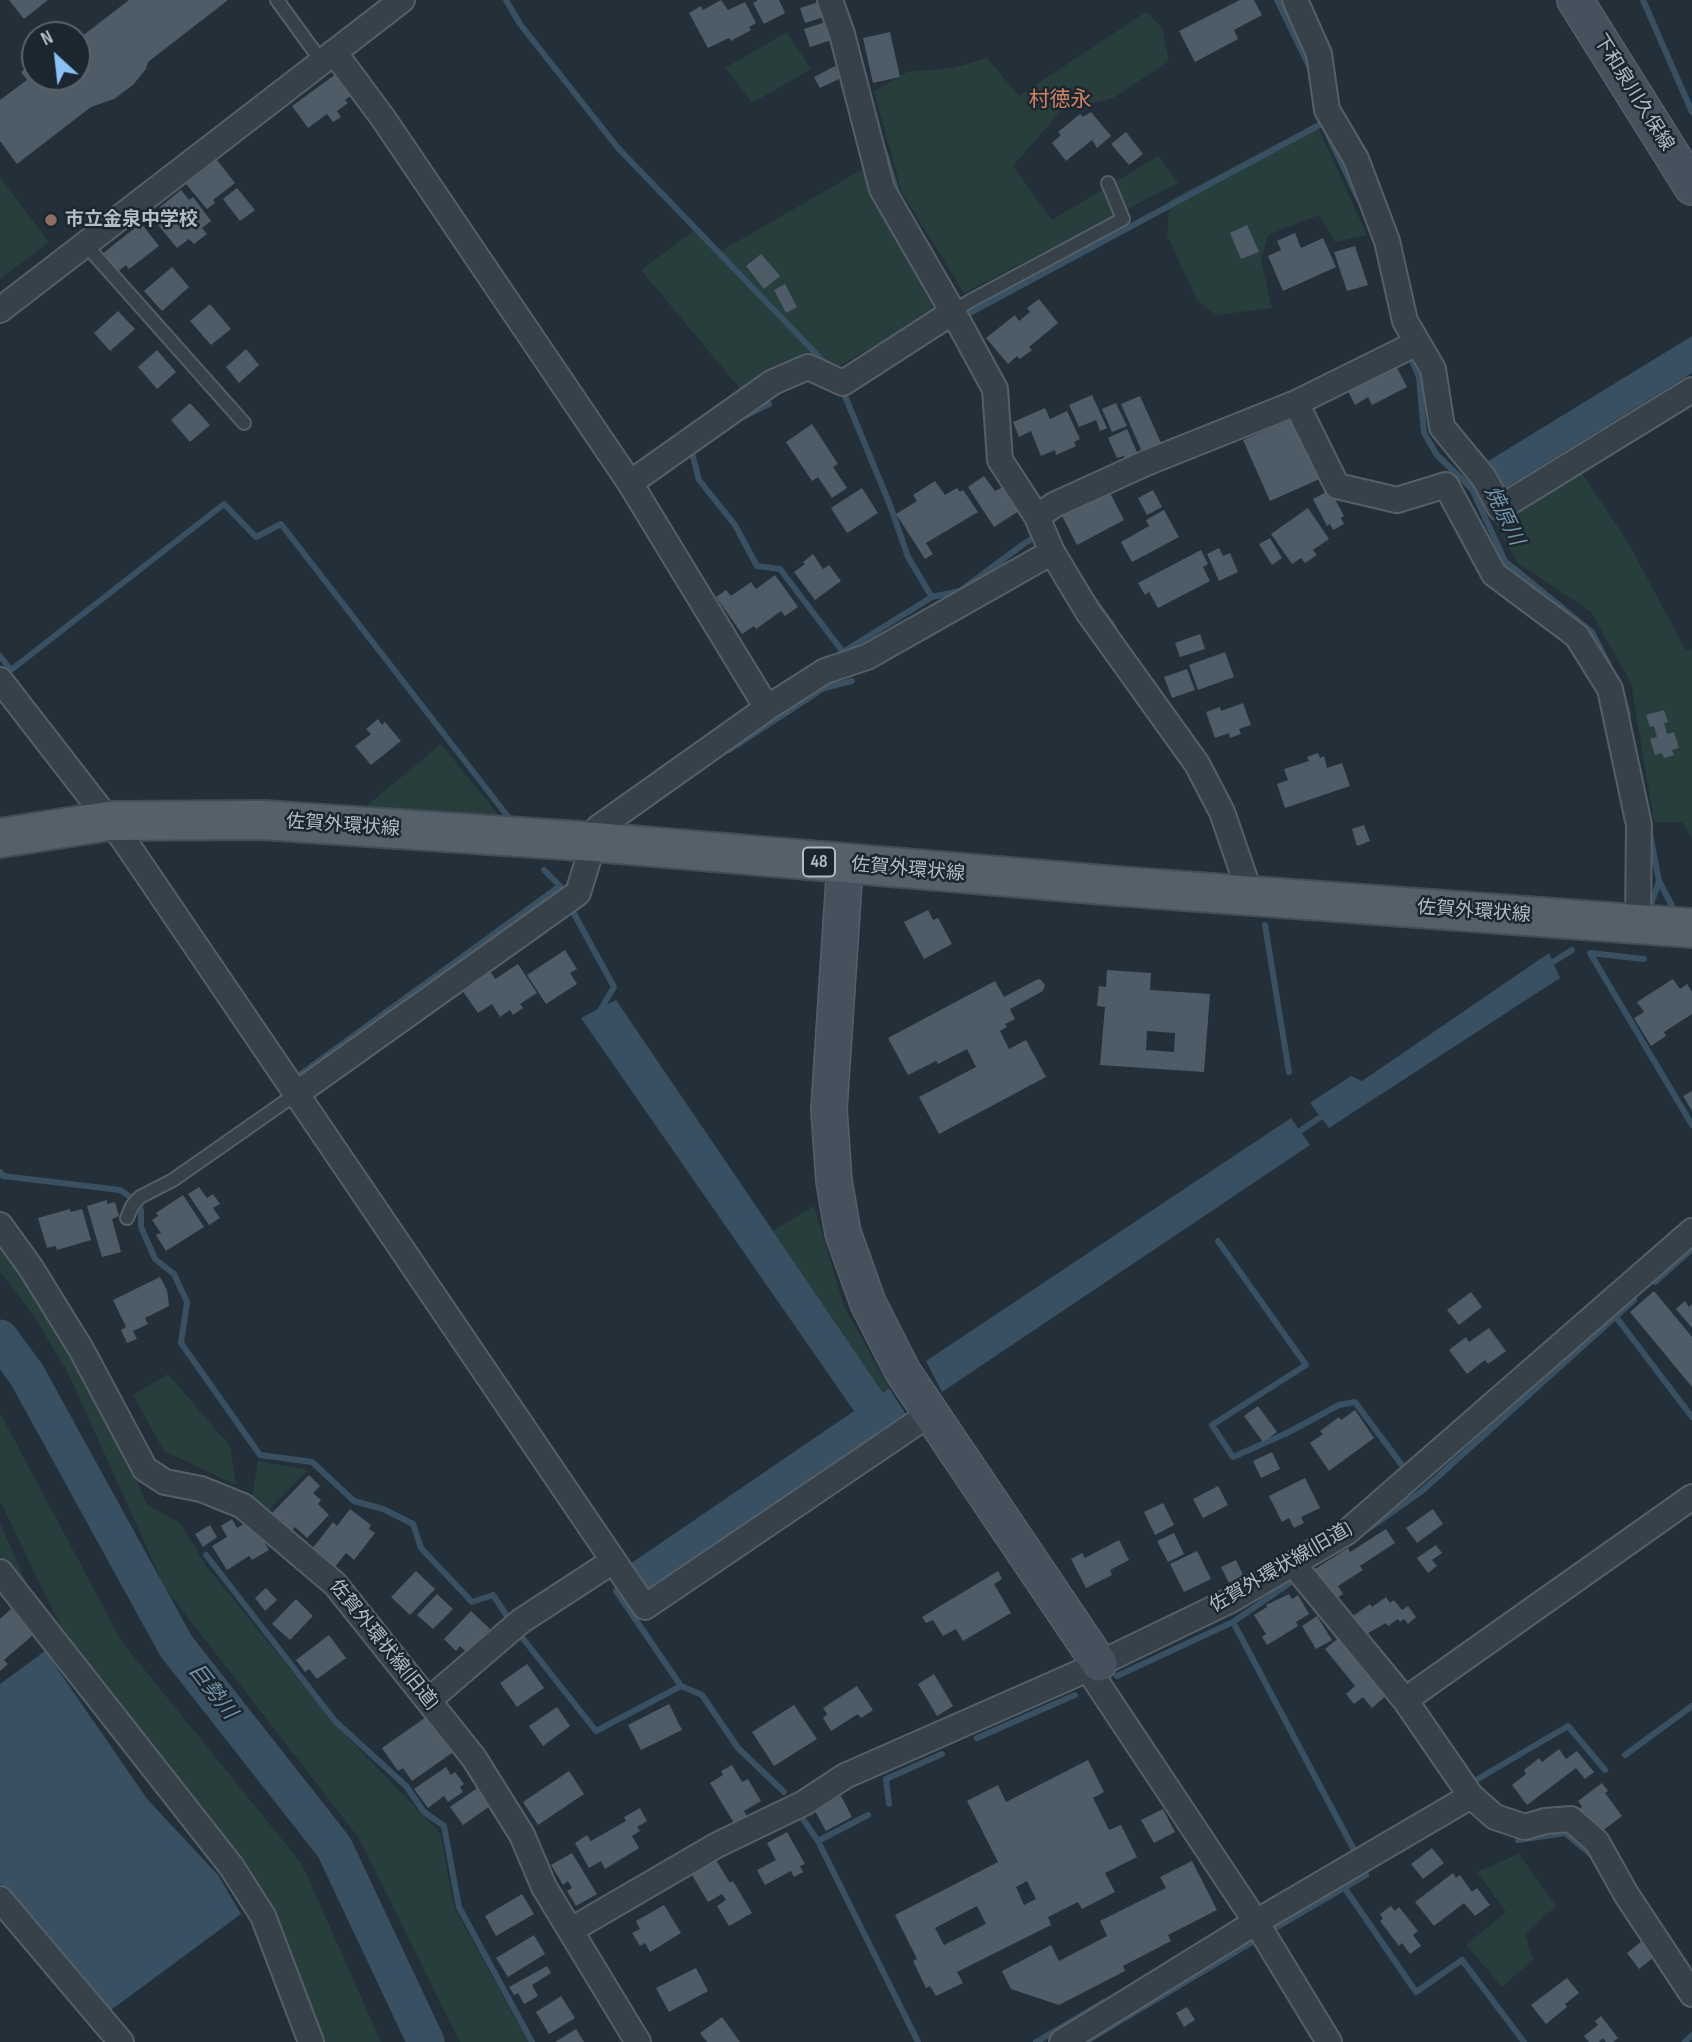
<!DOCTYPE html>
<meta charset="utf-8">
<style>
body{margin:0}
#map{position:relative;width:1692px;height:2042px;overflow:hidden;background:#233039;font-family:"Sofia Sans Condensed",sans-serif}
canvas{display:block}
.north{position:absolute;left:21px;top:21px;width:70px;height:70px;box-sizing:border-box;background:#1c262f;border:2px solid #58626b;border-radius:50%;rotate:333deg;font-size:19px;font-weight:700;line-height:28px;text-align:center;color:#b2bcc6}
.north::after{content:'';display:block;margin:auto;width:24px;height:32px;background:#89c1f3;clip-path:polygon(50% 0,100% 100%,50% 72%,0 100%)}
</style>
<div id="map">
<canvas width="1692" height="2042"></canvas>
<div class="north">N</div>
</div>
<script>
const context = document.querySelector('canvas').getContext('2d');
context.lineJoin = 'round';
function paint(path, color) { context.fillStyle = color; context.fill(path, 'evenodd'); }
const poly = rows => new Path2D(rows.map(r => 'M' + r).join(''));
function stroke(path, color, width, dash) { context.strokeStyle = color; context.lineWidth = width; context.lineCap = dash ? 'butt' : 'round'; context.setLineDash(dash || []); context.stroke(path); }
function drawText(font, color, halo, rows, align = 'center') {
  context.font = font + ' "Sofia Sans Condensed","Noto Sans JP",sans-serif'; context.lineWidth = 5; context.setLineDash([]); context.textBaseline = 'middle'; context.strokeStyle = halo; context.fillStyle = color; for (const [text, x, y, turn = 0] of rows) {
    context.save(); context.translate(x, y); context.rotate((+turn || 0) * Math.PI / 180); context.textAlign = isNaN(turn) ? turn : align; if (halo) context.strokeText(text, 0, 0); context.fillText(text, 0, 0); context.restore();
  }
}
const green = poly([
 [1146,12,1162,28,1169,61,1113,98,1060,112,1013,166,1052,220,1158,156,1178,183,964,293,902,193,874,91,907,72,953,68,987,58,1019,96],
 [787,32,811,69,752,103,725,68],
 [1316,123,1367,235,1335,242,1319,215,1268,235,1261,261,1272,308,1216,315,1197,300,1167,235,1170,200],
 [870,165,943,306,834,369,742,391,641,270,698,228,721,251],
 [0,178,49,242,0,279],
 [1580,470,1629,544,1686,651,1692,648,1692,838,1682,822,1654,822,1631,683,1591,612,1518,563,1494,521],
 [441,744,500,817,364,808],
 [814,1206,844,1306,889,1388,883,1393,773,1231],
 [0,1240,44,1298,118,1436,147,1505,180,1523,207,1567,334,1723,440,1833,454,1907,528,2042,460,2042,358,1837,165,1588,70,1377,34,1316,0,1272],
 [168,1374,230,1446,236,1485,164,1451,133,1395],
 [0,1413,122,1642,302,1864,381,2042,323,2042,261,1890,60,1625,0,1501],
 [258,1461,308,1470,269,1510,252,1498],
 [0,1523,26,1582,0,1556],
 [1519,1854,1556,1906,1525,1934,1533,1960,1502,1987,1466,1945,1506,1912,1477,1872]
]);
const water = poly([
 [1692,336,1692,373,1502,490,1485,463],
 [1549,953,1560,978,1329,1128,1310,1103,1351,1076,1362,1081],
 [616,1000,883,1393,889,1388,907,1416,646,1592,630,1564,854,1411,581,1018],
 [1291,1118,1310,1145,942,1392,926,1361],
 [45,1651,148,1800,218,1875,241,1914,107,2013,0,1883,0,1684]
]);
const stream = poly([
 [506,0,520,24,618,148,827,365],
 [1277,0,1310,68],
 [1643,0,1692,112],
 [1328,135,1358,198],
 [885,153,897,193],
 [966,315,1323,123],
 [1409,354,1419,377,1424,433,1437,455,1472,489,1505,561,1592,632,1609,665],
 [845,396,890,505,908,557,932,597],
 [743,417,769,404],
 [697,449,692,453,699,480,735,525,757,566,780,569,843,652,932,597,960,591,1025,543,1037,536],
 [1092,597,1113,626],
 [0,656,11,670,224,504,256,537,281,524,509,818],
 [1621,690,1628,714],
 [729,750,824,688,852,681],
 [1650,834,1659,881,1676,913],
 [1650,907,1659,881],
 [572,910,614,987,598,1014],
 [1265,925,1289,1072],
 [1644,959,1590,953,1692,1125],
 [1547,966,1572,950],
 [301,1074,560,886,544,870],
 [1294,1135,1325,1114],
 [0,1172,3,1176,120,1190,129,1196,141,1210,141,1227,155,1259,174,1274,187,1302,181,1343,260,1455,312,1462,354,1501,383,1509,413,1524,421,1548,472,1602,493,1595,511,1622],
 [1218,1241,1306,1365,1212,1425,1233,1457,1287,1433,1339,1405,1355,1402,1404,1468],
 [1655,1282,1692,1249],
 [1616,1317,1692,1417],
 [1368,1529,1422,1491,1634,1300],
 [206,1555,335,1721,406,1786,424,1812,444,1826,459,1907,532,2042],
 [623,1587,616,1591,681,1686],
 [1233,1622,1354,1850],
 [517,1631,596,1731,681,1686,702,1695,738,1748,784,1792],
 [1117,1676,1233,1622,1291,1582],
 [977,1738,1075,1695],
 [1625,1755,1692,1706],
 [1476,1780,1568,1726,1605,1770],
 [889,1804,886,1779,942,1754],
 [803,1819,818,1841,918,2042],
 [1518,1840,1565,1833,1594,1857],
 [818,1841,868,1815],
 [1344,1887,1416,1992,1462,1960,1524,2042],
 [1277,1927,1366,1875],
 [1036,2042,1104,2002],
 [1085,2042,1254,1941],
 [1685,2042,1692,2035]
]);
const river = poly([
 [0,1338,27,1375,176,1646,334,1847,426,2042]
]);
const building = poly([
 [9,0,48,0,24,19],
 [129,0,228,0,148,62,146,69,133,85,114,99,91,107,17,164,0,141,0,100,27,80,21,72,35,61,35,77,77,77,77,40],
 [721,0,728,10,745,2,756,23,749,27,751,30,731,41,729,38,708,48,689,13,701,6,703,10],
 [758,0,779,0,785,13,764,24,753,3],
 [1240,0,1254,0,1262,15,1234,30,1238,39,1195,62,1179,31],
 [822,1,827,16,805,23,800,8],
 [829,21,835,39,810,47,804,29],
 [890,32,900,77,873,83,863,38],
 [835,66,841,78,820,88,814,77],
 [336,74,352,95,345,100,348,103,337,111,341,117,333,122,327,114,308,128,292,106],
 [1091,112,1111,136,1097,148,1092,140,1066,161,1052,143,1061,135,1058,132,1080,114,1083,117],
 [1126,132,1143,154,1129,165,1111,144],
 [217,160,235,183,213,200,215,203,207,209,186,184],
 [237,188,255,210,240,221,223,199],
 [181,190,189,200,193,197,211,221,202,228,207,234,194,244,189,239,177,248,158,225,168,217,160,207],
 [141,223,159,246,129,269,126,265,117,272,102,254],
 [1247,225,1259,252,1241,259,1230,233],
 [1295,233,1301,248,1323,238,1336,267,1283,291,1268,256,1281,250,1277,241],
 [1355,246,1368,285,1347,291,1334,252],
 [761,254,780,276,764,289,746,266],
 [172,267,189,287,162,311,144,291],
 [785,284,797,307,786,313,774,290],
 [1039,299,1058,323,1029,347,1032,350,1020,359,1017,356,1008,364,986,338,1015,315,1019,321,1030,312,1027,308],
 [210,304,231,329,211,345,190,321],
 [118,311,135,329,110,351,94,333],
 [246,349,259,365,239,383,226,367],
 [157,350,176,372,157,389,138,367],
 [1395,364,1407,387,1372,405,1368,397,1355,405,1347,389],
 [1092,395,1107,428,1100,431,1096,420,1079,427,1069,405],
 [1140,396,1162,445,1143,454,1121,404],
 [190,403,210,425,190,442,171,420],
 [1116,403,1127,426,1112,432,1102,409],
 [1045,408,1050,419,1067,411,1080,439,1074,442,1076,446,1056,455,1055,450,1041,456,1031,431,1019,437,1013,422],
 [1291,419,1306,452,1309,451,1322,478,1270,501,1243,440],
 [812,424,838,464,833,467,847,488,832,498,818,477,812,481,786,442],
 [1127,429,1139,457,1127,463,1124,456,1117,458,1108,438],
 [984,476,995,491,1003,487,1019,511,994,527,968,487],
 [935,481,945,495,957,488,960,492,963,490,978,512,926,543,933,554,925,559,896,514,917,501,913,495],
 [862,488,878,513,847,533,831,508],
 [1153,490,1162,507,1147,515,1138,498],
 [1330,490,1344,516,1341,518,1344,524,1333,530,1330,524,1327,526,1313,499],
 [1109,491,1124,520,1077,545,1062,516],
 [1308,508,1329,539,1313,550,1317,555,1305,563,1301,558,1292,564,1271,534],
 [1164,510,1179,537,1132,562,1121,542,1149,526,1146,520],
 [1270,538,1282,558,1272,565,1259,544],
 [1219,548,1223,556,1230,553,1238,572,1219,581,1207,554],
 [1201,550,1208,564,1203,567,1210,581,1158,608,1149,592,1145,595,1138,583],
 [813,554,823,569,829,565,841,581,815,600,794,572,805,564,803,562],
 [775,575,798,607,785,616,781,611,756,629,754,626,742,634,716,597,726,590,731,596,751,582,756,589],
 [1200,634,1205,649,1180,657,1175,643],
 [1225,652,1234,677,1198,690,1189,665],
 [1187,669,1195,690,1172,698,1164,677],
 [1243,703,1251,725,1239,729,1241,734,1230,738,1229,733,1215,738,1206,712,1220,707,1221,711],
 [1664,710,1668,722,1664,723,1667,734,1674,732,1679,748,1672,750,1674,755,1664,758,1662,753,1655,755,1650,739,1657,737,1654,726,1650,727,1646,715],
 [378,719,382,725,385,722,401,741,371,765,355,746,371,734,366,729],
 [1318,753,1320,758,1324,756,1327,768,1342,763,1350,786,1285,808,1277,784,1288,780,1284,769,1309,761,1307,757],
 [1364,825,1370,841,1357,846,1352,829],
 [928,910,933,920,938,918,952,944,924,959,904,922],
 [565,950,577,969,570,973,577,984,546,1004,527,975],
 [518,964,537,993,520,1004,523,1008,513,1015,510,1010,500,1017,492,1004,478,1013,462,990,490,971,495,979],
 [1107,970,1151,973,1150,990,1210,994,1204,1072,1100,1065,1105,1007,1097,1006,1099,986,1106,987],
 [1147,1031,1175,1033,1174,1052,1146,1050],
 [1038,979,1041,980,1045,985,1043,991,1010,1009,1015,1019,1005,1024,1007,1027,1000,1031,1009,1049,1026,1040,1046,1077,939,1134,919,1097,976,1067,967,1049,938,1064,936,1061,908,1075,888,1038,995,981,1004,997],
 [1673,979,1680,989,1687,984,1692,992,1692,1014,1664,1032,1666,1036,1651,1046,1634,1018,1644,1012,1637,1002],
 [1692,1091,1692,1111,1683,1096],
 [199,1187,207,1198,213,1194,220,1204,213,1208,220,1218,209,1225,188,1194],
 [183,1195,204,1227,166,1251,156,1235,161,1233,152,1220,158,1216,156,1213],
 [107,1200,107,1204,115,1202,119,1216,112,1219,121,1252,102,1257,87,1206],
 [70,1209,71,1212,82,1209,91,1240,57,1250,56,1246,47,1248,38,1218],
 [160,1277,167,1290,169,1306,145,1318,148,1324,133,1331,137,1339,127,1343,121,1330,126,1327,113,1300],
 [1654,1291,1692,1337,1692,1387,1630,1312],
 [1471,1292,1482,1307,1459,1325,1447,1310],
 [1685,1301,1689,1307,1692,1304,1692,1328,1676,1309],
 [1489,1328,1506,1351,1488,1364,1485,1360,1467,1374,1449,1350,1466,1337,1469,1342],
 [1258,1406,1277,1432,1263,1442,1244,1416],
 [1355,1410,1374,1438,1329,1471,1310,1443,1323,1434,1320,1431,1339,1417,1341,1420],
 [1272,1452,1280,1469,1261,1478,1253,1461],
 [309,1475,320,1486,313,1493,321,1500,318,1504,329,1515,307,1538,295,1527,291,1532,272,1513],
 [1305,1478,1320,1508,1301,1517,1304,1523,1294,1528,1289,1518,1282,1522,1269,1496],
 [1218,1486,1228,1505,1203,1518,1193,1499],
 [1163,1503,1174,1525,1155,1535,1144,1512],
 [350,1509,371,1525,369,1529,375,1533,354,1560,346,1553,335,1567,312,1549,333,1522,337,1526],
 [1433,1509,1443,1524,1417,1543,1406,1528],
 [232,1519,237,1528,250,1520,269,1550,252,1560,249,1556,227,1570,212,1546,227,1537,221,1526],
 [210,1525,217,1537,203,1547,195,1534],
 [1386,1529,1395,1543,1360,1566,1363,1570,1338,1586,1343,1594,1333,1601,1312,1571,1348,1548,1350,1552],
 [1174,1533,1184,1554,1168,1562,1157,1541],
 [1119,1540,1129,1560,1110,1570,1112,1575,1086,1588,1071,1559,1082,1553,1085,1558],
 [1436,1545,1442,1553,1432,1560,1437,1566,1428,1573,1417,1558],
 [1197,1551,1211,1579,1184,1592,1170,1564],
 [1236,1560,1243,1575,1229,1583,1221,1567],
 [416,1571,435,1589,410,1615,391,1597],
 [998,1571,1002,1579,994,1584,1011,1613,963,1641,956,1629,943,1636,933,1620,926,1623,922,1617],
 [266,1588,277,1600,265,1611,255,1598],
 [437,1594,453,1609,433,1629,417,1615],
 [1289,1594,1292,1599,1298,1595,1309,1614,1296,1622,1298,1626,1267,1645,1262,1637,1266,1634,1254,1615,1267,1607,1266,1605],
 [1386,1597,1390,1603,1394,1600,1402,1610,1408,1606,1416,1617,1408,1624,1404,1619,1400,1622,1398,1619,1388,1626,1386,1623,1363,1636,1350,1618,1370,1604,1372,1607],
 [296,1599,313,1616,290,1640,272,1624],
 [11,1609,33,1635,4,1660,8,1664,0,1671,0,1619],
 [471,1611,490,1629,467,1653,460,1646,456,1651,444,1639],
 [1317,1616,1332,1640,1316,1649,1302,1626],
 [329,1635,346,1658,317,1679,309,1669,305,1672,296,1660],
 [1340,1637,1387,1695,1372,1708,1363,1697,1354,1704,1346,1694,1355,1686,1325,1649],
 [527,1664,544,1688,517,1707,500,1683],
 [934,1674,953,1706,937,1716,918,1684],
 [857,1686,873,1710,861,1718,858,1714,831,1731,823,1718,827,1714,823,1708],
 [669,1704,682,1730,641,1750,628,1725],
 [794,1705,817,1739,774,1766,752,1732],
 [557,1707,570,1726,543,1746,529,1726],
 [426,1717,452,1753,412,1781,403,1768,398,1771,382,1748],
 [1559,1749,1566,1759,1577,1751,1594,1772,1585,1779,1576,1768,1527,1805,1512,1785,1526,1774,1524,1770,1539,1758,1542,1762],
 [1088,1760,1104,1792,1093,1798,1109,1830,1121,1825,1137,1857,1105,1873,1115,1892,1082,1909,1078,1902,1048,1917,1051,1925,957,1972,963,1983,936,1996,930,1986,926,1988,913,1961,917,1959,895,1915,998,1862,967,1801,998,1785,1006,1802],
 [1027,1881,1036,1899,1024,1905,1016,1887],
 [977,1906,986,1924,944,1945,935,1928],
 [732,1765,742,1782,748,1779,761,1801,744,1811,748,1818,735,1825,710,1783,723,1775,721,1771],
 [446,1767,451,1775,455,1772,464,1784,460,1787,463,1792,448,1802,444,1796,428,1808,414,1789],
 [569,1771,584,1794,538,1825,523,1802],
 [1602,1783,1608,1791,1605,1793,1622,1816,1597,1835,1578,1810,1582,1807,1578,1801],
 [480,1786,493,1804,463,1825,450,1807],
 [841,1796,852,1817,826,1831,815,1811],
 [640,1808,647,1821,637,1827,640,1831,632,1836,639,1848,605,1869,601,1861,589,1868,575,1843,587,1835,591,1841,626,1821,624,1817],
 [1163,1809,1175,1832,1154,1843,1141,1820],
 [787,1832,805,1864,800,1866,803,1872,794,1877,791,1871,765,1885,757,1870,776,1860,767,1843],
 [1432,1848,1444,1863,1423,1879,1411,1864],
 [572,1853,597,1894,576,1906,567,1891,572,1888,568,1881,563,1885,551,1865],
 [716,1860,730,1883,733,1881,752,1913,729,1926,717,1906,726,1900,722,1894,708,1902,692,1875],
 [1192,1861,1217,1910,1168,1935,1171,1941,1123,1966,1125,1971,1059,2005,1011,1989,1002,1971,1051,1945,1059,1961,1107,1936,1100,1921,1166,1888,1160,1877],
 [1453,1873,1456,1878,1460,1875,1472,1892,1477,1888,1490,1905,1475,1916,1464,1903,1434,1926,1415,1902],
 [522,1894,534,1914,496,1936,485,1916],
 [664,1905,681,1933,650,1952,645,1943,640,1946,632,1933,640,1929,636,1921],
 [1391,1906,1395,1911,1399,1907,1418,1931,1413,1935,1421,1946,1410,1954,1402,1943,1399,1946,1380,1921,1383,1919,1380,1914],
 [534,1935,545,1954,508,1977,496,1958],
 [1642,1941,1654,1957,1639,1969,1627,1953],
 [547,1966,551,1973,532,1985,538,1996,524,2004,518,1993,514,1995,509,1987],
 [696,1968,708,1991,669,2012,656,1988],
 [1567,1978,1579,1993,1565,2004,1567,2007,1546,2024,1531,2005],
 [561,1996,575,2018,549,2034,536,2012],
 [1187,2007,1195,2020,1184,2027,1176,2013],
 [1601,2016,1618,2038,1613,2042,1606,2042,1603,2038,1599,2042,1589,2042,1584,2036,1598,2025,1595,2021],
 [722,2017,740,2042,707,2042,700,2033],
 [576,2029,584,2042,555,2042]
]);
const lane = poly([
 [277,0,322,62],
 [85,244,244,423],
 [953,312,970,301,1123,219,1108,183],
 [127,1218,132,1206,140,1197,173,1180,296,1094]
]);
const street = poly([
 [830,0,842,34,882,189,953,312,995,389,1000,460,1037,517,1052,552,1088,612,1197,764,1222,812,1245,879,1248,896],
 [1295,0,1319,54,1327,110,1356,159,1387,241,1405,321,1433,369,1442,427,1484,478,1500,508,1692,390],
 [334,52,383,118,630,483,767,708],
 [0,310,402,0],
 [1296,403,1337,486,1397,500,1446,485,1494,574,1577,636,1610,689,1639,825,1638,925],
 [630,483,773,382,808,367,843,383,953,312],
 [1037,517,1054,505,1146,463,1296,403,1417,343],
 [0,680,124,840,645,1607,931,1413],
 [296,1094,578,893,598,828,767,708,825,671,867,657,1052,552],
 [0,1225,31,1268,81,1349,145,1469,165,1482,201,1489,243,1506,335,1584,474,1758,522,1835,544,1887,638,2042],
 [1294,1565,1405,1700,1471,1796,1495,1817,1525,1827,1545,1821,1571,1819,1597,1842,1626,1894,1692,1994],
 [0,1572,231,1866,263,1916,311,2042],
 [1088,1669,1256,1922,1329,2042],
 [429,1700,521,1621,613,1561],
 [1405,1700,1692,1497],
 [0,1899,121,2042],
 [571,1930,717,1845,804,1803,845,1776,1088,1669,1231,1600,1347,1532,1692,1231],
 [1062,2042,1256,1922,1471,1796]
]);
const secondary = poly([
 [1575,0,1692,187],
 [845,865,829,1109,834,1181,843,1233,868,1303,903,1372,1099,1663]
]);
const primary = poly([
 [0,838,108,821,263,820,595,842,1116,886,1692,928]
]);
const markers = [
 [51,220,7,"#8d6e63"]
];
const shields = [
 [819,862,32]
];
const shieldNames = [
 ["48",819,862]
];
const streetNames = [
 ["下和泉川久保線",1633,93,58],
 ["佐賀外環状線",343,826,4],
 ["佐賀外環状線",908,870,5],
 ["佐賀外環状線",1474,912,4],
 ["佐賀外環状線(旧道)",1281,1568,-30],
 ["佐賀外環状線(旧道)",383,1645,51]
];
const poiNames = [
 ["市立金泉中学校",65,220]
];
const neighbourhoodNames = [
 ["村徳永",1060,101]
];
const waterNames = [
 ["焼原川",1503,516,64],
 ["巨勢川",212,1692,52]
];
paint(green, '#283e3c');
paint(water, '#395062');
stroke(stream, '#395062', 6);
stroke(river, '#395062', 37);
paint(building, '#4e5c68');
stroke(lane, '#555f68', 16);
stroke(street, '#555f68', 28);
stroke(secondary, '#555f68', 38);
stroke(primary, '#434d56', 42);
stroke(lane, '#36414a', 12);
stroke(street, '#36414a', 24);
stroke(secondary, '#45515d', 35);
stroke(primary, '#54616a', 38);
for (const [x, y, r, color] of markers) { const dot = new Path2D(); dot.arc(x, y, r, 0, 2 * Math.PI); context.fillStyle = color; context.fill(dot); stroke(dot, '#1c262f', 2.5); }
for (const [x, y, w] of shields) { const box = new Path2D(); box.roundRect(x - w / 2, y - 14.5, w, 29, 5); context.fillStyle = '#1c262f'; context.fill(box); stroke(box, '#b2bcc6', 2); }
drawText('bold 18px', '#b2bcc6', null, shieldNames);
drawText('19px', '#b2bcc6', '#1c262f', streetNames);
drawText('bold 19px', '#b2bcc6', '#1c262f', poiNames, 'left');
drawText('21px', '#cf8363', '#1c262f', neighbourhoodNames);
drawText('italic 21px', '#7392a8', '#1c262f', waterNames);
</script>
